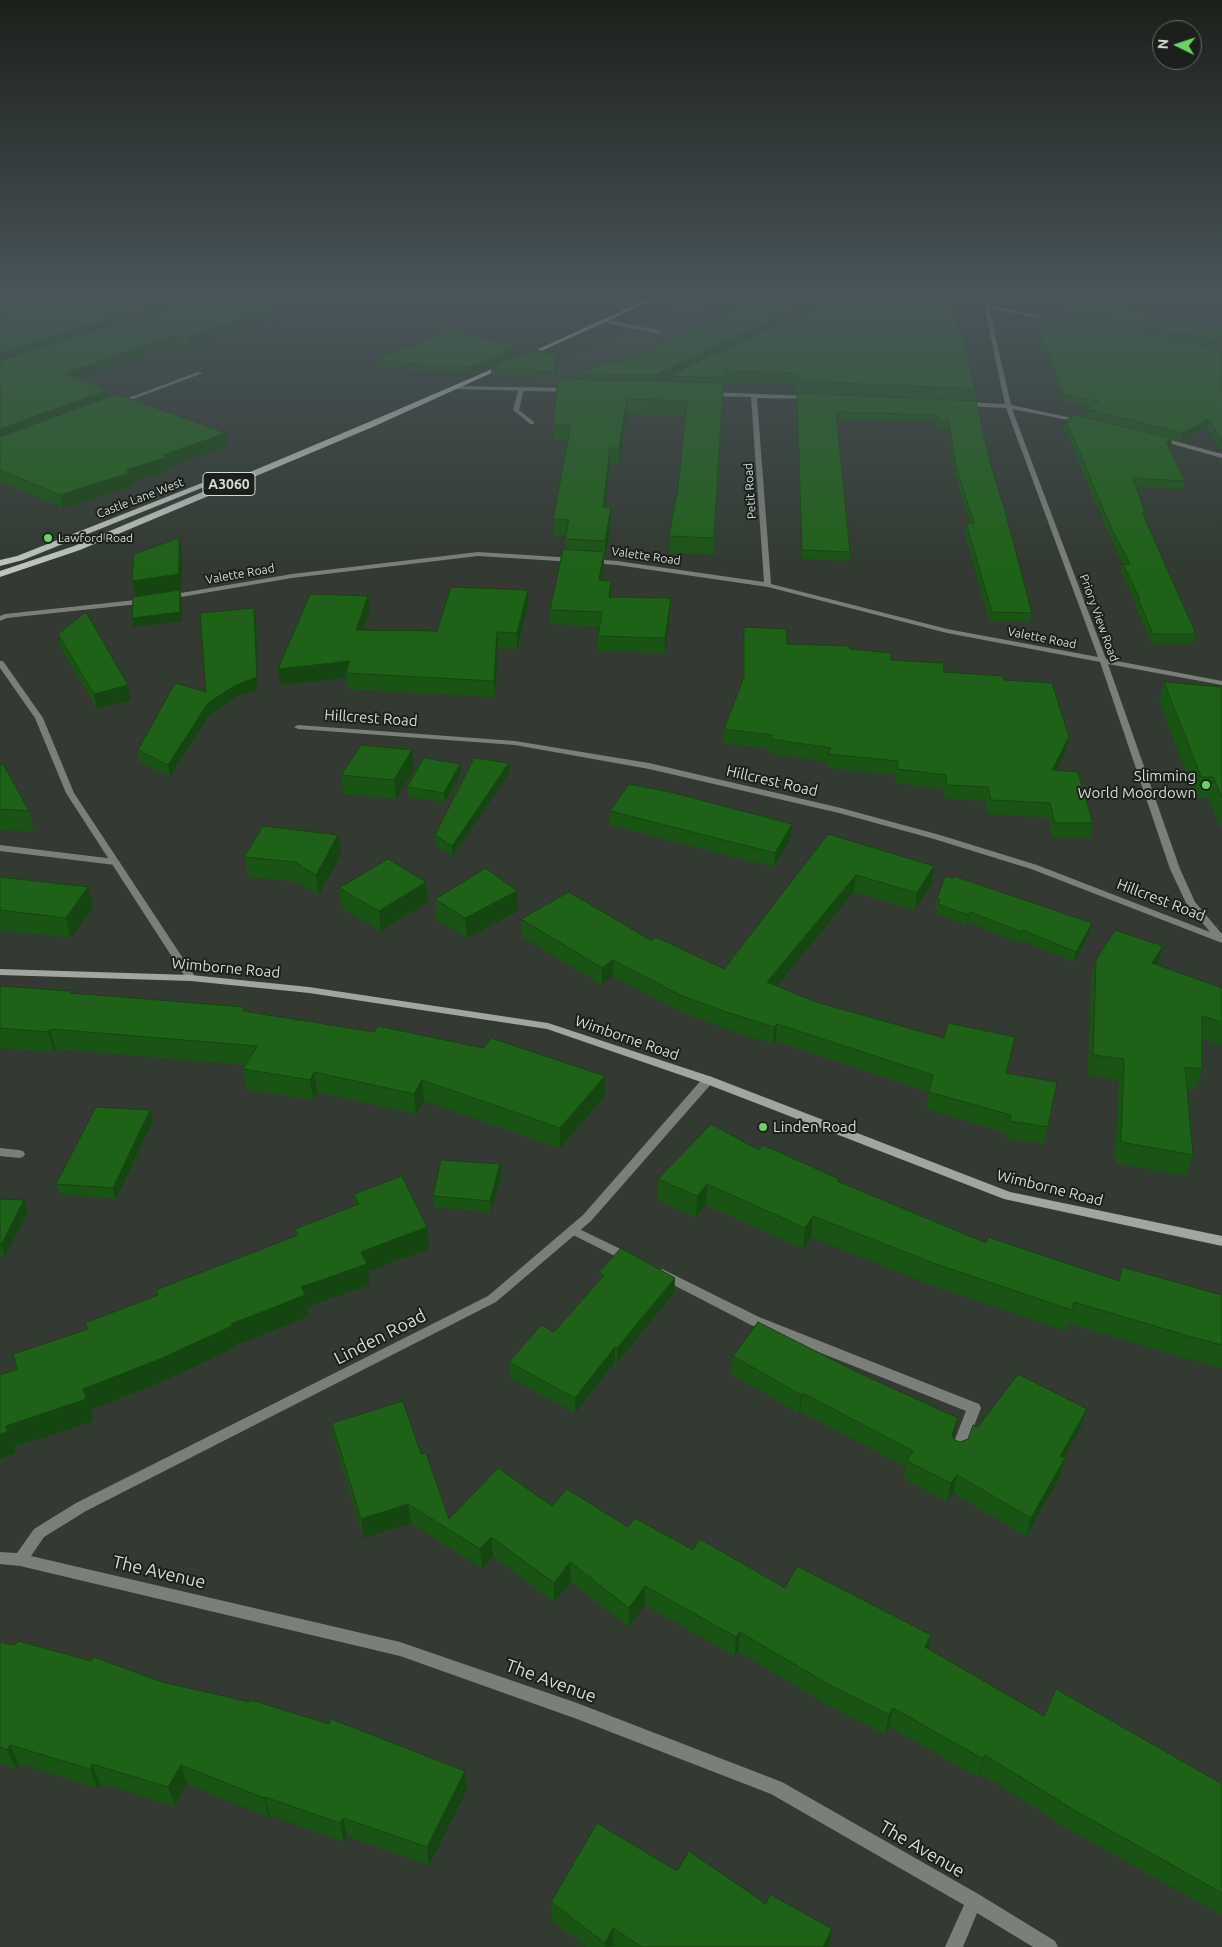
<!DOCTYPE html>
<style>
body{margin:0}
#map{position:relative;width:1222px;height:1947px;overflow:hidden;background:#323a31;font-family:Ubuntu,sans-serif}
canvas{display:block}
.north{position:absolute;left:1152px;top:20px;width:50px;height:50px;box-sizing:border-box;background:#1c201c;border:1px solid #676c67;border-radius:50%;rotate:274deg;font-size:14px;font-weight:700;line-height:20px;text-align:center;color:#d8ddd7}
.north::after{content:'';display:block;margin:auto;width:18px;height:22px;background:#6cd362;clip-path:polygon(50% 0,100% 100%,50% 72%,0 100%)}
</style>
<div id="map">
<canvas width="1222" height="1947"></canvas>
<div class="north">N</div>
</div>
<script>
const context = document.querySelector('canvas').getContext('2d');
context.lineJoin = 'round';
function paint(path, color) { context.fillStyle = color; context.fill(path, 'evenodd'); }
const poly = rows => new Path2D(rows.map(r => 'M' + r).join(''));
function stroke(path, color, width, dash) { context.strokeStyle = color; context.lineWidth = width; context.lineCap = dash ? 'butt' : 'round'; context.setLineDash(dash || []); context.stroke(path); }
function drawText(font, color, halo, rows, align = 'center') {
  context.font = font + ' Ubuntu,sans-serif'; context.lineWidth = 4; context.setLineDash([]); context.textBaseline = 'middle'; context.strokeStyle = halo; context.fillStyle = color; for (const [text, x, y, turn = 0] of rows) {
    context.save(); context.translate(x, y); context.rotate((+turn || 0) * Math.PI / 180); context.textAlign = isNaN(turn) ? turn : align; if (halo) context.strokeText(text, 0, 0); context.fillText(text, 0, 0); context.restore();
  }
}
const built = poly([
 [840,296,658,385,526,383,687,298]
]);
const lane = poly([
 [604,319,658,330,661,332,658,334,602,322,604,319],
 [198,372,203,373,120,404,115,403,198,372],
 [519,388,524,389,519,410,534,422,534,424,530,424,513,410,519,388],
 [0,845,115,859,120,862,115,865,0,851,0,845],
 [573,1226,633,1255,635,1258,633,1261,629,1263,569,1233,567,1230,569,1227,573,1226],
 [662,1269,759,1317,979,1404,981,1408,962,1456,957,1458,952,1456,950,1452,966,1411,751,1325,658,1277,656,1274,658,1271,662,1269]
]);
const street = poly([
 [982,296,986,296,988,305,1060,320,1057,322,989,308,1011,405,1086,421,1083,423,1012,409,1106,659,1222,681,1222,685,1108,664,1180,869,1195,902,1222,934,1222,943,1031,869,934,839,839,813,649,769,515,745,298,729,294,727,298,725,515,741,649,763,841,808,940,835,1037,865,1210,932,1186,903,1170,869,1100,662,947,633,768,587,617,565,591,563,588,561,591,559,617,561,764,582,751,397,709,396,706,394,709,392,809,396,811,397,811,399,757,398,771,584,947,629,1098,657,1006,408,964,406,961,404,964,402,1005,404,982,296],
 [456,386,570,388,573,390,570,392,454,389,454,387,456,386],
 [1160,437,1222,454,1222,458,1158,440,1158,438,1160,437],
 [478,552,574,558,577,560,574,562,478,556,292,578,169,599,165,597,169,595,292,574,478,552],
 [145,599,149,601,148,603,7,618,0,621,0,616,5,614,145,599],
 [0,661,3,661,43,718,74,793,196,978,195,980,187,980,66,793,35,718,0,668,0,661],
 [708,1076,712,1077,713,1080,712,1083,591,1221,496,1302,86,1511,44,1537,31,1556,400,1642,577,1703,782,1782,980,1895,1055,1941,1058,1947,1033,1947,977,1913,963,1947,945,1947,964,1905,771,1794,577,1719,400,1656,20,1566,0,1564,0,1552,17,1553,34,1529,76,1503,488,1296,583,1215,704,1077,708,1076],
 [0,1148,19,1150,23,1151,25,1154,23,1157,19,1158,0,1156,0,1148]
]);
const secondary = poly([
 [0,969,191,975,309,987,548,1023,712,1077,1010,1192,1222,1236,1222,1246,1004,1199,704,1083,547,1029,309,993,191,981,0,975,0,969]
]);
const primary = poly([
 [654,296,662,296,526,358,521,357,654,296],
 [504,364,509,365,375,426,80,550,0,577,0,571,74,546,369,422,504,364],
 [212,479,219,481,23,560,0,566,0,560,17,556,212,479]
]);
const wall = poly([
 [0,296,332,296,283,313,283,317,188,350,178,346,80,380,109,397,228,446,169,467,169,470,134,481,134,485,63,508,0,482],
 [522,296,583,296,561,306],
 [668,296,949,296,975,389,973,401,1032,613,1030,622,990,621,964,531,966,523,970,523,955,475,948,429,938,429,936,422,836,420,850,552,849,561,802,559,797,401,797,393,796,393,796,386,793,385,724,383,714,555,669,553,669,536,678,488,685,416,627,414,619,464,610,463,605,507,611,524,605,558,604,558,604,566,602,580,611,597,671,598,670,612,665,653,598,651,598,636,600,627,551,624,550,610,565,550,565,536,553,536,553,519,568,441,554,440,553,425,574,379,574,374,616,364,726,313],
 [1059,310,1222,327,1222,454,1207,427,1181,441,1172,439,1171,446,1169,447,1185,481,1183,489,1136,487,1145,512,1144,517,1196,634,1194,643,1151,643,1136,607,1137,605,1121,572,1123,564,1112,541,1064,428,1066,420,1084,417,1086,409,1088,408,1064,402,1034,330,1035,322,1058,316],
 [519,346,519,353,472,374,376,368,376,361],
 [557,355,557,362,555,379,491,376,491,368],
 [368,596,370,611,363,630,437,631,528,605,517,649,498,648,495,697,348,689,347,678,280,685],
 [256,619,258,689,236,697,210,715,170,776,140,762,138,750,206,692],
 [744,627,787,644,850,649,891,660,944,672,1004,680,1066,751,1056,771,1093,823,1090,838,1052,837,1048,818,988,814,986,801,945,799,944,789,895,783,896,775,827,768,828,762,770,753,770,749,723,743,724,729,743,679],
 [58,634,131,700,97,709,61,648],
 [1164,682,1222,687,1222,831,1208,798,1196,798,1159,702],
 [460,764,461,773,445,802,408,797,407,787],
 [0,765,29,811,34,832,0,830],
 [414,769,396,799,344,794,341,775],
 [509,773,453,856,435,845,435,835],
 [610,811,791,838,774,867,610,825],
 [828,834,932,882,915,910,854,892,777,986,813,1001,944,1038,1011,1054,1007,1073,1048,1127,1044,1144,1006,1138,1007,1133,926,1109,929,1092,776,1041,773,1044,726,1029,680,1011,613,976,602,985,521,936,521,919,652,941,724,969],
 [341,855,319,895,298,882,248,877,244,857],
 [0,877,88,887,93,907,71,938,0,930],
 [426,882,428,902,381,931,342,908,339,888],
 [435,899,518,911,467,938,436,919],
 [937,899,1092,923,1089,933,1074,962,1021,940,1020,943,968,922,967,925,936,914,937,910,935,909],
 [1096,960,1158,965,1222,988,1222,1045,1202,1038,1202,1069,1195,1090,1187,1089,1193,1155,1186,1176,1115,1163,1119,1080,1088,1075,1091,980],
 [0,986,71,991,72,993,246,1012,605,1096,560,1148,424,1101,416,1114,317,1092,313,1100,247,1089,243,1069,245,1065,55,1049,54,1052,0,1048],
 [150,1110,153,1121,116,1199,60,1194,56,1184],
 [759,1150,986,1243,1118,1281,1122,1267,1222,1295,1222,1368,1188,1359,1068,1323,1066,1331,929,1284,811,1237,803,1249,706,1205,696,1217,657,1200,658,1179],
 [501,1175,491,1212,434,1207,433,1196],
 [354,1194,427,1227,429,1249,368,1271,370,1285,307,1307,309,1316,236,1345,236,1347,166,1380,90,1410,93,1421,14,1447,15,1453,0,1459,0,1375,17,1369,87,1330,85,1323,157,1295,156,1290,296,1236,295,1229,356,1206],
 [0,1199,28,1211,5,1256,0,1256],
 [599,1272,675,1278,674,1293,617,1363,615,1362,575,1413,510,1377,509,1362,554,1332,599,1281],
 [733,1356,954,1437,955,1440,960,1442,968,1439,978,1427,1081,1427,1064,1458,1065,1458,1060,1477,1026,1536,953,1493,947,1501,904,1479,906,1467,800,1411,799,1413,731,1374],
 [332,1423,421,1454,449,1519,552,1506,628,1527,693,1550,785,1588,928,1649,1044,1716,1222,1784,1222,1915,1067,1828,980,1773,978,1777,889,1726,885,1734,828,1705,738,1651,735,1656,645,1605,629,1627,571,1582,554,1602,493,1556,482,1568,411,1523,364,1538,335,1443],
 [0,1642,162,1682,467,1790,429,1865,347,1836,344,1842,270,1815,269,1817,187,1784,175,1806,100,1783,97,1788,19,1764,16,1769,0,1763],
 [677,1871,829,1947,586,1947,552,1921,551,1902]
]);
const shadedWall = poly([
 [185,296,222,296,0,366,0,353],
 [299,296,332,296,283,313,283,317,188,350,187,338,275,304],
 [561,296,583,296,561,306],
 [822,296,844,296,669,376,669,380,655,387,655,375],
 [176,335,178,346,74,382,64,374,70,371],
 [519,346,519,353,472,374,472,367],
 [557,355,557,362,555,379,554,372],
 [108,390,110,403,0,443,0,429],
 [627,399,627,414,619,464,619,448],
 [1209,419,1207,427,1181,441,1183,433],
 [226,433,228,446,169,467,169,470,134,481,134,485,63,508,60,495,163,455],
 [1172,438,1171,446,1164,450,1166,442],
 [610,448,610,463,603,523,603,507],
 [611,507,611,524,605,558,605,541],
 [179,538,182,555,182,591,180,591,182,599,182,621,134,627,132,618,136,598,132,581],
 [604,552,604,566,599,595,599,580],
 [611,581,611,595,609,612,609,597],
 [528,590,528,605,517,649,517,633],
 [368,596,370,611,358,645,356,630],
 [671,598,670,612,665,653,665,638],
 [254,608,256,619,258,689,236,697,210,715,170,776,168,765],
 [497,632,498,648,495,697,494,681],
 [350,661,346,673,347,678,280,685,278,669],
 [128,685,131,700,97,709,94,694],
 [1069,737,1066,751,1049,784,1052,770],
 [412,750,414,769,396,799,394,780],
 [509,763,509,773,453,856,452,846],
 [460,764,461,773,445,802,444,793],
 [792,824,791,838,774,867,775,853],
 [338,835,341,855,319,895,316,875],
 [934,866,932,882,915,910,917,893],
 [856,875,854,892,766,999,767,982],
 [426,882,428,902,381,931,379,911],
 [88,887,93,907,71,938,66,918],
 [517,891,518,911,467,938,465,918],
 [970,912,968,922,967,925,968,915],
 [1092,923,1089,933,1074,962,1076,952],
 [1023,930,1021,940,1020,943,1022,932],
 [1163,946,1157,966,1152,963],
 [613,960,613,976,602,985,602,968],
 [777,1024,776,1041,773,1044,774,1027],
 [50,1029,55,1049,54,1052,48,1032],
 [314,1072,317,1092,313,1100,310,1080],
 [605,1076,605,1096,560,1148,560,1128],
 [422,1080,424,1101,416,1114,414,1094],
 [150,1110,153,1121,116,1199,113,1188],
 [500,1164,501,1175,491,1212,490,1201],
 [707,1184,706,1205,696,1217,697,1196],
 [24,1200,28,1211,5,1256,1,1245],
 [813,1216,811,1237,803,1249,805,1228],
 [427,1227,429,1249,368,1271,370,1285,307,1307,309,1316,236,1345,236,1347,166,1380,90,1410,93,1421,14,1447,15,1453,0,1459,0,1434,6,1426,83,1389,231,1324,301,1287,361,1252],
 [675,1278,674,1293,617,1363,617,1348],
 [615,1347,615,1362,575,1413,575,1398],
 [803,1393,800,1411,799,1413,801,1395],
 [1087,1409,1081,1427,1055,1474,1060,1456],
 [958,1418,954,1436,948,1453,952,1435],
 [1065,1458,1060,1477,1026,1536,1031,1518],
 [957,1475,953,1493,947,1501,951,1483],
 [408,1504,411,1523,364,1538,361,1519],
 [491,1537,493,1556,482,1568,480,1549],
 [570,1562,571,1582,554,1602,554,1583],
 [645,1586,645,1605,629,1627,629,1608],
 [740,1632,738,1651,735,1656,736,1637],
 [931,1635,927,1654,925,1647],
 [893,1708,889,1726,885,1734,889,1715],
 [10,1745,19,1764,16,1769,7,1750],
 [985,1755,980,1773,978,1777,983,1759],
 [92,1764,100,1783,97,1788,90,1769],
 [181,1765,187,1784,175,1806,168,1787],
 [465,1771,467,1790,429,1865,427,1847],
 [265,1797,270,1815,269,1817,264,1798],
 [343,1818,347,1836,344,1842,340,1823],
 [613,1928,613,1946,605,1947,605,1943],
 [832,1929,829,1947,823,1947]
]);
const building = poly([
 [0,296,185,296,0,353,0,296],
 [206,296,299,296,275,304,282,306,187,338,176,335,70,371,72,372,64,374,108,390,0,429,0,361,206,296],
 [706,296,822,296,655,375,574,374,606,362,616,364,741,306,706,296],
 [837,296,949,296,954,310,959,331,962,331,975,389,797,381,797,374,794,373,724,371,724,378,669,376,837,296],
 [1082,298,1222,327,1222,342,1059,310,1082,298],
 [1050,315,1222,350,1222,442,1209,419,1183,433,1086,409,1099,402,1065,394,1035,322,1050,315],
 [448,329,519,346,472,367,376,361,448,329],
 [533,349,557,355,554,372,491,368,533,349],
 [558,379,723,383,714,538,669,536,678,488,687,401,627,399,619,448,610,448,603,507,611,507,605,541,565,539,569,520,553,519,571,425,553,425,558,379],
 [797,393,976,401,991,466,1004,507,1032,613,992,612,966,523,974,523,956,467,949,421,939,421,937,415,836,412,850,552,802,550,797,393],
 [117,394,226,433,163,455,167,457,126,470,132,472,60,495,0,470,0,437,117,394],
 [1075,415,1172,438,1166,442,1185,481,1133,478,1145,512,1142,512,1196,634,1153,634,1138,599,1140,599,1123,564,1130,564,1113,532,1066,420,1075,415],
 [179,538,179,574,132,581,134,554,179,538],
 [563,549,604,552,599,580,611,581,609,597,671,598,665,638,598,636,602,612,550,610,563,549],
 [451,587,528,590,517,633,497,632,494,681,346,673,350,661,278,669,310,594,368,596,356,630,437,631,451,587],
 [180,590,180,612,132,618,133,597,180,590],
 [254,608,257,677,234,686,208,703,168,765,138,750,175,683,206,692,200,613,254,608],
 [86,612,128,685,94,694,58,634,86,612],
 [744,627,786,629,787,644,849,646,850,649,891,653,891,660,943,663,944,672,1003,676,1004,680,1052,683,1069,737,1052,770,1078,772,1093,823,1055,823,1050,803,991,800,988,787,947,785,946,775,897,769,898,761,828,754,831,748,771,739,772,735,724,729,744,677,744,627],
 [1164,682,1222,687,1222,797,1213,777,1201,777,1164,682],
 [361,745,412,750,394,780,341,775,361,745],
 [424,758,460,764,444,793,407,787,424,758],
 [474,758,509,763,452,846,435,835,474,758],
 [3,764,29,811,0,809,0,765,3,764],
 [629,784,670,792,792,824,775,853,610,811,629,784],
 [263,826,338,835,316,875,295,862,244,857,263,826],
 [828,834,934,866,917,893,856,875,767,982,813,1001,944,1038,948,1023,1015,1037,1006,1073,1057,1082,1048,1127,1010,1121,1011,1115,929,1092,933,1075,777,1024,774,1027,726,1012,680,995,613,960,602,968,521,919,569,892,652,941,656,937,724,969,828,834],
 [388,859,426,882,379,911,339,888,388,859],
 [486,868,517,891,465,918,435,899,486,868],
 [945,876,953,878,954,876,1092,923,1076,952,1023,930,1022,932,970,912,968,915,938,904,940,900,937,899,945,876],
 [0,877,88,887,66,918,0,910,0,877],
 [1115,930,1163,946,1152,963,1222,988,1222,1022,1202,1016,1202,1069,1185,1067,1193,1155,1121,1142,1124,1059,1093,1055,1096,960,1115,930],
 [0,986,71,991,70,993,245,1007,243,1011,374,1032,378,1026,483,1048,491,1038,605,1076,560,1128,422,1080,414,1094,314,1072,310,1080,243,1069,257,1046,50,1029,48,1032,0,1028,0,986],
 [96,1107,150,1110,113,1188,56,1184,96,1107],
 [711,1124,759,1150,763,1145,839,1179,837,1181,986,1243,988,1237,1119,1281,1122,1267,1222,1295,1222,1345,1195,1338,1074,1302,1072,1310,933,1263,813,1216,805,1228,707,1184,697,1196,658,1179,711,1124],
 [441,1160,500,1164,490,1201,433,1196,441,1160],
 [402,1176,427,1227,361,1252,367,1264,301,1287,305,1295,231,1324,232,1326,160,1359,83,1389,86,1399,6,1426,7,1432,0,1434,0,1375,17,1369,13,1354,88,1329,85,1323,158,1295,156,1290,298,1235,295,1229,359,1204,354,1194,402,1176],
 [0,1199,24,1200,1,1245,0,1245,0,1199],
 [621,1248,675,1278,617,1348,615,1347,575,1398,509,1362,541,1325,554,1332,604,1275,599,1272,621,1248],
 [758,1322,857,1372,958,1418,952,1435,955,1440,960,1442,968,1439,973,1425,978,1427,1018,1374,1087,1409,1060,1456,1065,1458,1031,1518,957,1475,951,1483,907,1461,913,1451,803,1393,801,1395,733,1356,758,1322],
 [403,1401,421,1454,426,1453,449,1519,498,1468,552,1506,567,1489,628,1527,635,1518,693,1550,700,1539,785,1588,797,1566,931,1635,925,1647,1044,1716,1056,1689,1222,1784,1222,1893,1074,1810,985,1755,983,1759,893,1708,889,1715,831,1686,740,1632,736,1637,645,1586,629,1608,570,1562,554,1583,491,1537,480,1549,408,1504,361,1519,332,1423,403,1401],
 [18,1641,91,1661,94,1657,162,1682,250,1702,251,1700,329,1724,331,1719,465,1771,427,1847,343,1818,340,1823,265,1797,264,1798,181,1765,168,1787,92,1764,90,1769,10,1745,7,1750,0,1747,0,1642,15,1645,18,1641],
 [597,1823,677,1871,689,1851,766,1904,770,1894,832,1929,823,1947,642,1947,613,1928,605,1943,551,1902,597,1823]
]);
const markers = [
 [48,538,5,"#6cd362"],
 [1206,785,5,"#6cd362"],
 [763,1127,5,"#6cd362"]
];
const farStreetnames = [
 ["Petit Road",750,491,-94],
 ["Castle Lane West",140,498,-21],
 ["Valette Road",646,556,8],
 ["Valette Road",240,574,-10],
 ["Priory View Road",1099,618,70],
 ["Valette Road",1042,638,11]
];
const farPoinames = [
 ["Lawford Road",58,538]
];
const shields = [
 [229,484,52]
];
const shieldNames = [
 ["A3060",229,484]
];
const streetNames = [
 ["Hillcrest Road",371,718,4],
 ["Hillcrest Road",772,781,13],
 ["Hillcrest Road",1161,900,21],
 ["Wimborne Road",226,968,5],
 ["Wimborne Road",627,1038,19],
 ["Wimborne Road",1050,1188,14]
];
const poiNames = [
 ["Slimming",1196,776],
 ["World Moordown",1196,793],
 ["Linden Road",773,1127,"left"]
];
const nearStreetnames = [
 ["Linden Road",380,1337,-27],
 ["The Avenue",159,1572,13],
 ["The Avenue",551,1681,20],
 ["The Avenue",922,1849,30]
];
paint(built, '#374335');
paint(lane, '#7b7f7a');
paint(street, '#7b7f7a');
paint(secondary, '#a0a79f');
paint(primary, '#bdc5bc');
paint(wall, '#1a5414');
paint(shadedWall, '#154510');
paint(building, '#1e6217');
stroke(building, '#154510', 1);
const sky = context.createLinearGradient(0, 0, 0, 569);
sky.addColorStop(0, '#1c201b');
sky.addColorStop(0.52, '#49555a');
sky.addColorStop(1, '#49555a00');
context.fillStyle = sky;
context.fillRect(0, 0, 1222, 569);
for (const [x, y, r, color] of markers) { const dot = new Path2D(); dot.arc(x, y, r, 0, 2 * Math.PI); context.fillStyle = color; context.fill(dot); stroke(dot, '#1c201c', 2); }
drawText('12px', '#d8ddd7', '#1c201c', farStreetnames);
drawText('12px', '#d8ddd7', '#1c201c', farPoinames, 'left');
for (const [x, y, w] of shields) { const box = new Path2D(); box.roundRect(x - w / 2, y - 11.5, w, 23, 4); context.fillStyle = '#1c201c'; context.fill(box); stroke(box, '#d8ddd7', 1); }
drawText('bold 14px', '#d8ddd7', null, shieldNames);
drawText('15px', '#d8ddd7', '#1c201c', streetNames);
drawText('15px', '#d8ddd7', '#1c201c', poiNames, 'right');
drawText('18px', '#d8ddd7', '#1c201c', nearStreetnames);
</script>
